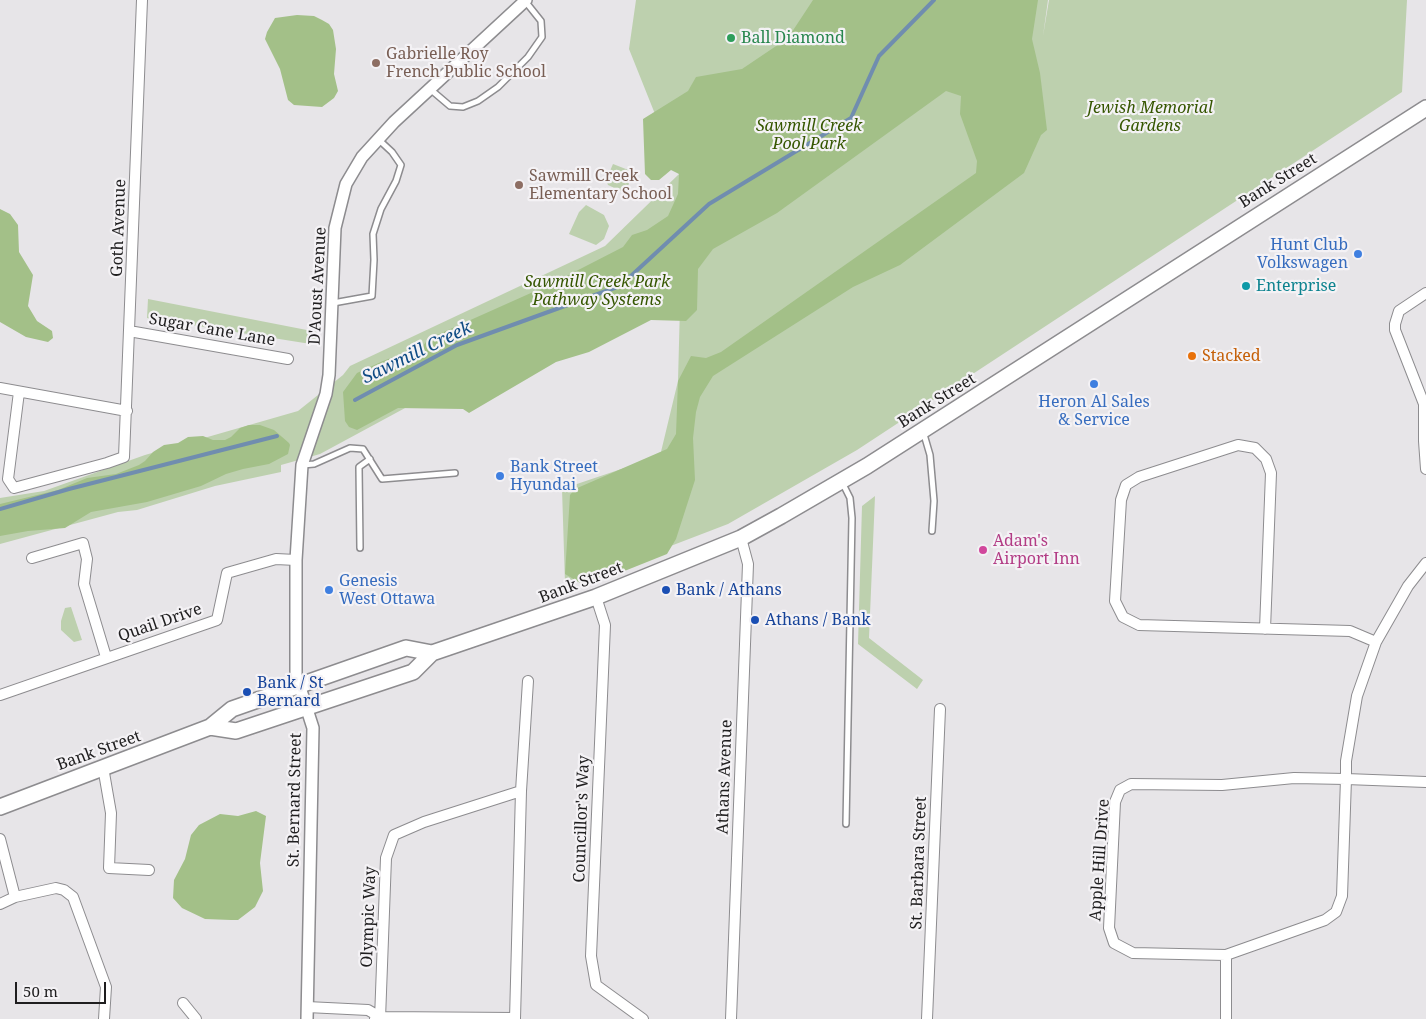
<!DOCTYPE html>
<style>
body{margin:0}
#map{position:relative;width:1426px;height:1019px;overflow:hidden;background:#e7e5e8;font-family:"Noto Serif",serif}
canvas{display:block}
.scale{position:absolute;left:15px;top:982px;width:91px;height:22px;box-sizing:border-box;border:2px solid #1f1e1f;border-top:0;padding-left:6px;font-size:15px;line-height:18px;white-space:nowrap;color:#1f1e1f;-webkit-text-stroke:4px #f4f2f5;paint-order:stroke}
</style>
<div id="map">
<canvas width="1426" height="1019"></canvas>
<div class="scale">50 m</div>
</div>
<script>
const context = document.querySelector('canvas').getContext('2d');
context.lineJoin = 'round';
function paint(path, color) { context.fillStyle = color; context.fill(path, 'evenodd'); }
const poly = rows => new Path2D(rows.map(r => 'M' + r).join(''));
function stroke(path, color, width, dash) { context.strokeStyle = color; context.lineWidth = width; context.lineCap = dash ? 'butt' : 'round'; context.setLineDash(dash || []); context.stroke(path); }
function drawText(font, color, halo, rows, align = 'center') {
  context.font = font + ' "Noto Serif",serif'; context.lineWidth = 4.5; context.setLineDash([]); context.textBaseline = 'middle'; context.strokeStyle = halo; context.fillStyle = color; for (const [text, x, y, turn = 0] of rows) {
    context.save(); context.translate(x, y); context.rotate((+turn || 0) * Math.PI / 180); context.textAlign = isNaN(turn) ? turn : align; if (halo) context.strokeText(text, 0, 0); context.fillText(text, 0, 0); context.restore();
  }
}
const green = poly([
 [636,0,1048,0,1043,36,1049,0,1407,0,1402,92,857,450,728,524,655,552,565,583,562,489,660,456,678,381,681,268,468,374,320,454,281,465,281,472,215,486,137,510,118,512,0,544,0,498,44,491,145,455,298,411,343,375,350,366,605,246,679,174,629,49],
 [613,164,631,171,628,188,621,191,608,185,606,180],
 [586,205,604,215,609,226,604,239,596,245,569,234,579,212],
 [148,299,317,332,317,345,147,318],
 [875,496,869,638,923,680,917,689,858,644,862,506],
 [71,607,82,640,74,642,61,630,61,621,65,608]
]);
const forest = poly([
 [813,0,1038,0,1032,39,1040,73,1047,130,1041,135,1024,173,900,265,853,287,713,376,700,397,696,412,693,438,695,480,676,539,667,554,592,584,582,584,565,574,570,495,575,489,667,449,676,434,678,381,691,356,706,358,721,352,976,173,977,161,960,114,961,96,946,91,777,213,713,249,698,269,697,310,686,321,651,320,589,352,556,362,469,413,463,409,398,408,357,430,349,427,345,421,343,392,357,373,383,361,423,346,428,339,551,284,623,247,632,235,647,230,668,216,678,194,679,174,671,170,659,180,651,180,645,174,643,119,688,91,696,77,742,69,788,38],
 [297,15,314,16,322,20,329,24,333,30,336,49,334,74,338,91,334,98,322,107,294,105,288,100,280,69,265,39,267,32,275,18],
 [0,209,10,214,18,225,19,252,33,275,28,306,37,321,52,331,53,338,48,342,26,337,0,322],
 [249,425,260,425,274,430,289,443,290,445,288,454,269,464,243,469,226,474,201,486,147,502,91,512,65,528,28,531,0,536,0,504,58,490,87,478,116,474,139,465,145,461,153,452,164,445,178,443,188,437,203,436,213,440,225,440,231,437,240,428],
 [256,811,266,816,260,863,263,891,255,907,238,920,231,920,205,919,182,908,173,898,174,880,185,859,191,835,199,825,220,814,238,816]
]);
const stream = poly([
 [355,400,457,345,620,286,709,204,851,118,879,56,934,0],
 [0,509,69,489,277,436]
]);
const service = poly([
 [430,89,450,106,463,107,478,101,498,87,528,57,542,37,541,21,525,1],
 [333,303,372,296,374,260,373,234,381,209,396,181,401,165,392,152,378,139],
 [923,431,930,455,934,501,932,531],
 [303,465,314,464,350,448,363,449,382,479,455,473],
 [842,482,850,498,852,518,846,824],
 [360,548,359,467,370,459]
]);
const minor = poly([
 [1426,293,1399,311,1395,324,1395,330,1424,404,1424,441,1426,469],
 [129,331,288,359],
 [0,388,127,411],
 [19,392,8,479,14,488,107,463,124,457,142,0],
 [32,558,83,543,87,559,84,584,106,657],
 [1426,563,1408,586,1376,642,1357,696,1346,761,1346,779,1342,896,1336,912,1325,920,1226,955,1133,953,1114,943,1109,928,1115,802,1120,790,1131,784,1222,785,1294,778,1346,779,1426,782],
 [596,597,605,625,591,956,596,985,643,1019],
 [1265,629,1271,473,1266,459,1255,448,1238,445,1139,477,1126,485,1121,500,1115,601,1123,617,1139,625,1350,631,1376,642],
 [0,695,217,620,227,573,276,559,296,560],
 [103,767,111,813,109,868,149,870],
 [0,839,15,897],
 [0,904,15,897,56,888,64,890,73,897,106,987,104,1019],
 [183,1003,196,1019],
 [307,1007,368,1010,380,1017,375,1019],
 [380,1017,515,1018],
 [380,1019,386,858,394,835,424,822,521,791],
 [515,1019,521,791,528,681],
 [731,1019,748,564,741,538],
 [927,1019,940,709],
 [1226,1019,1226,955]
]);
const tertiary = poly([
 [307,1019,313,728,296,675,296,560,302,465,326,394,329,375,335,228,346,184,362,157,394,122,526,0]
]);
const primary = poly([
 [210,727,236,731,413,672,432,653,596,597,741,538,781,516,867,466,1426,108],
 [0,807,210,727,232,709,406,648,432,653]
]);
const markers = [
 [731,38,5,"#2e9e5b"],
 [376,63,5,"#8d6e63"],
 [519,185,5,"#8d6e63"],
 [1358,254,5,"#3f7fe0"],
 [1246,286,5,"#0f9aa8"],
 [1192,356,5,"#e8710a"],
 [1094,384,5,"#3f7fe0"],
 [500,476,5,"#3f7fe0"],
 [983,550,5,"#d1479c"],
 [329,590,5,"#3f7fe0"],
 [666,590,5,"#1a4fb4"],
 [755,620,5,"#1a4fb4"],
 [247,692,5,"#1a4fb4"]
];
const leisureNames = [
 ["Ball Diamond",741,38]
];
const educationNames = [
 ["Gabrielle Roy",386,54],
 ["French Public School",386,72],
 ["Sawmill Creek",529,176],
 ["Elementary School",529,194]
];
const parkNames = [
 ["Jewish Memorial",1150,108],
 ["Gardens",1150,126],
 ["Sawmill Creek",809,126],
 ["Pool Park",809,144],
 ["Sawmill Creek Park",597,282],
 ["Pathway Systems",597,300]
];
const streetNames = [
 ["Bank Street",1278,181,-32],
 ["Goth Avenue",119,228,-88],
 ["D'Aoust Avenue",318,286,-87],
 ["Sugar Cane Lane",212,330,10],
 ["Bank Street",937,401,-32],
 ["Bank Street",581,583,-21],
 ["Quail Drive",160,623,-19],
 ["Bank Street",99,751,-20],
 ["Athans Avenue",725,777,-88],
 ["St. Bernard Street",295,800,-89],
 ["Councillor's Way",582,819,-88],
 ["Apple Hill Drive",1100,860,-86],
 ["St. Barbara Street",919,863,-88],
 ["Olympic Way",369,917,-88]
];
const shopNames = [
 ["Hunt Club",1348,245,"right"],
 ["Volkswagen",1348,263,"right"],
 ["Heron Al Sales",1094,402,"center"],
 ["& Service",1094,420,"center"],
 ["Bank Street",510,467],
 ["Hyundai",510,485],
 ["Genesis",339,581],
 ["West Ottawa",339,599]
];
const cultureNames = [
 ["Enterprise",1256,286]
];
const foodNames = [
 ["Stacked",1202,356]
];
const hotelNames = [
 ["Adam's",993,541],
 ["Airport Inn",993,559]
];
const transitNames = [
 ["Bank / Athans",676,590],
 ["Athans / Bank",765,620],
 ["Bank / St",257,683],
 ["Bernard",257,701]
];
const waterNames = [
 ["Sawmill Creek",417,353,-26]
];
paint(green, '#bdd0ae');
paint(forest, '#a3c088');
stroke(stream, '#708daf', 4);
stroke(service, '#8d8c8f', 8);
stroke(minor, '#8d8c8f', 12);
stroke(tertiary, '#8d8c8f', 14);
stroke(primary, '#8d8c8f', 18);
stroke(service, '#fff', 5);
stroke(minor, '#fff', 10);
stroke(tertiary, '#fff', 11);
stroke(primary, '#fff', 15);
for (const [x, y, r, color] of markers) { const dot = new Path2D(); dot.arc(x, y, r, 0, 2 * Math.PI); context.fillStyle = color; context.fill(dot); stroke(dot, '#f4f2f5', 2); }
drawText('16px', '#27864d', '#f4f2f5', leisureNames, 'left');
drawText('16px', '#785e54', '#f4f2f5', educationNames, 'left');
drawText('italic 16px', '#355600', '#f4f2f5', parkNames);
drawText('16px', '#1f1e1f', '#f4f2f5', streetNames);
drawText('16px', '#366cbe', '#f4f2f5', shopNames, 'left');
drawText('16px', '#0d838f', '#f4f2f5', cultureNames, 'left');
drawText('16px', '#c56008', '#f4f2f5', foodNames, 'left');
drawText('16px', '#b23c85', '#f4f2f5', hotelNames, 'left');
drawText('16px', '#164399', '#f4f2f5', transitNames, 'left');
drawText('italic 18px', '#0f4b84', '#f4f2f5', waterNames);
</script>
